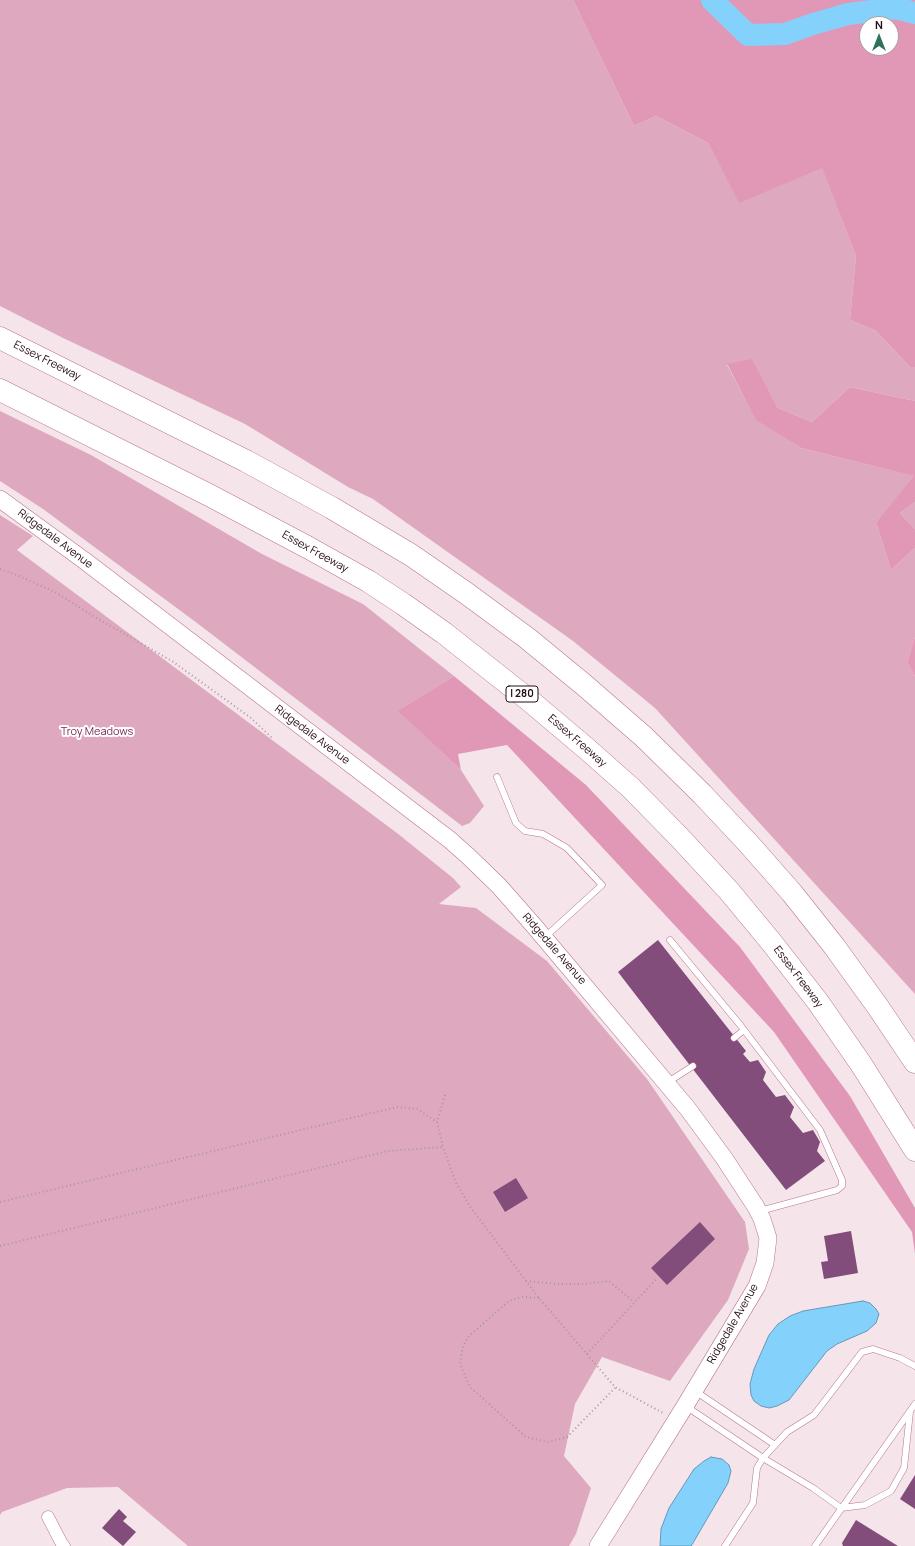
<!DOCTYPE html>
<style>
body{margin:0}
#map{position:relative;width:915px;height:1546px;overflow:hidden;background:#f5e5eb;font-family:Manrope,sans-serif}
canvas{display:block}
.north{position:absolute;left:859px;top:16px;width:40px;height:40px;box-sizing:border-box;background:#fff;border:1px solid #a89da3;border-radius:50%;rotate:0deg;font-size:11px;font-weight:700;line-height:16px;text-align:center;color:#260b18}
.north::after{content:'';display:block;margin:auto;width:14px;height:18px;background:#30705f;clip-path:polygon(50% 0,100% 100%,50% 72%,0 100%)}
</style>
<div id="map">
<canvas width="915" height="1546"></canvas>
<div class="north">N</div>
</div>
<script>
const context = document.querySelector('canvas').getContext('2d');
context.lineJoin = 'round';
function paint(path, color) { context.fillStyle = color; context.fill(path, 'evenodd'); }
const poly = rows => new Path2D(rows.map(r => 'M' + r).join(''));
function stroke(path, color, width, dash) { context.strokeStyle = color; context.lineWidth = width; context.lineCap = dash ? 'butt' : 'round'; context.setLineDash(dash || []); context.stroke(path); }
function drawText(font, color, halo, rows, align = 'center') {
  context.font = font + ' Manrope,sans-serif'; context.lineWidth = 4; context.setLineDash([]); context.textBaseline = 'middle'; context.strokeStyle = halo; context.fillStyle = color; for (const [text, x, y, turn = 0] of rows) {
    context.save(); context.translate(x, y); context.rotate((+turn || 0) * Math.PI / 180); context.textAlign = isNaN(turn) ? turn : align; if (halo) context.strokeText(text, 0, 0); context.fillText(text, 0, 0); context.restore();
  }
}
const green = poly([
 [0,0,573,0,634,126,656,116,708,143,739,202,822,167,856,256,850,320,876,331,910,367,915,367,915,401,850,387,812,422,778,408,752,360,727,365,756,419,801,448,915,476,876,522,891,570,915,548,915,637,907,662,915,676,915,994,655,708,573,641,373,499,348,487,245,424,61,337,0,306],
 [0,411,91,455,262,554,363,604,454,676,399,711,461,770,484,806,470,823,462,826,197,623,43,509,0,481],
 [915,502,915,529,900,513],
 [0,515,33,536,17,550,397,833,453,878,461,887,439,904,476,908,547,961,647,1079,745,1222,749,1249,728,1300,670,1381,602,1357,575,1404,564,1456,591,1488,576,1534,569,1546,188,1546,118,1487,67,1488,2,1512,0,1515]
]);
const forest = poly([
 [573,0,915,0,915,367,910,367,876,331,850,320,856,256,822,168,739,203,708,143,656,116,634,126],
 [867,24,891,24,891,48,867,48],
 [752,359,778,408,812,422,850,387,915,401,915,502,900,513,915,529,915,548,891,570,876,522,914,476,801,448,756,420,727,364],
 [915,637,915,676,907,662],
 [454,676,586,785,740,947,850,1096,915,1208,915,1254,912,1232,774,1032,507,745,458,754,461,770,398,711]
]);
const water = poly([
 [863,1301,870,1303,876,1309,879,1314,876,1323,867,1331,837,1344,827,1351,789,1400,777,1406,769,1408,761,1406,754,1401,751,1395,750,1384,754,1369,769,1335,778,1324,790,1316,803,1311,863,1301],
 [711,1457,722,1459,729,1465,731,1471,728,1483,693,1543,691,1546,660,1546,661,1529,669,1508,694,1469,704,1461,711,1457]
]);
const river = poly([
 [712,0,748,35,785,34,813,24,848,14,896,8,915,13]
]);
const building = poly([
 [658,940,746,1051,743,1054,750,1062,758,1060,766,1072,763,1080,776,1097,785,1095,794,1107,790,1117,803,1133,813,1130,820,1142,817,1151,825,1161,786,1190,618,972],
 [516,1178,528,1198,505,1212,493,1192],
 [700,1222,715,1239,667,1285,651,1268],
 [851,1231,858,1273,824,1279,821,1262,828,1261,824,1236],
 [915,1475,915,1509,900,1499],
 [119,1509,127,1517,123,1521,136,1532,123,1546,102,1528],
 [856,1520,898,1546,843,1546,842,1543]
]);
const path = poly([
 [0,569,17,575,55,592,95,617,172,661,251,718,273,739],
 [445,1095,437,1122,443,1147,455,1181,471,1208,539,1298,615,1387,663,1413],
 [0,1202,397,1107,417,1109,437,1122],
 [0,1246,388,1151,443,1147],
 [526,1281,558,1284,584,1284,609,1281,634,1302],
 [539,1298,522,1297,509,1301,469,1336,463,1346,460,1364,470,1387,526,1437,547,1442,567,1437,615,1388],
 [587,1354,657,1278]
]);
const service = poly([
 [497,777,516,823,525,831,543,834,567,848,602,885,545,937],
 [670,940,741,1026,820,1130,842,1180,842,1186,837,1190,760,1211],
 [734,1038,744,1030],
 [668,1082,693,1066],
 [695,1391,775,1445],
 [687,1407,763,1458,813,1488,841,1508,865,1505,891,1491,904,1468,910,1412],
 [725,1546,753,1503,757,1468,763,1458,787,1432,814,1415,862,1352,873,1349,900,1358,915,1366],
 [815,1546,915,1404]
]);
const minor = poly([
 [48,1517,62,1544,64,1546]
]);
const secondary = poly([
 [0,499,85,561,450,840,468,856,499,886,535,927,688,1109,724,1158,756,1207,762,1219,768,1238,765,1263,757,1286,685,1406,598,1546]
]);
const motorway = poly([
 [0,338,246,461,332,508,411,555,466,593,527,638,583,684,644,737,702,794,748,843,792,893,834,946,878,1007,915,1062],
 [0,390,209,495,309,548,368,581,403,604,444,633,529,700,587,749,631,788,680,838,729,891,772,943,818,1002,861,1064,915,1150]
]);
const shields = [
 [522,694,32]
];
const shieldNames = [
 ["I 280",522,694]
];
const streetNames = [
 ["Essex Freeway",47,361,27],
 ["Ridgedale Avenue",55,539,37],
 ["Essex Freeway",315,552,29],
 ["Ridgedale Avenue",312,735,37],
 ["Essex Freeway",577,741,41],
 ["Ridgedale Avenue",554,949,49],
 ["Essex Freeway",798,977,53],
 ["Ridgedale Avenue",733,1324,-60]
];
const parkNames = [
 ["Troy Meadows",97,732]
];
paint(green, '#dea9bf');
paint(forest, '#e198b7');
paint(water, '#84d2fb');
stroke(water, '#6896b7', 1);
stroke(river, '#84d2fb', 22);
paint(building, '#824d7a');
stroke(service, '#b97392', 7);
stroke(minor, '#b97392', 13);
stroke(secondary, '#b97392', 18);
stroke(motorway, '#b97392', 23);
stroke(path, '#a9959e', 2, [1, 3]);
stroke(service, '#fff', 6);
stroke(minor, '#fff', 12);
stroke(secondary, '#fff', 17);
stroke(motorway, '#fff', 22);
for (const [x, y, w] of shields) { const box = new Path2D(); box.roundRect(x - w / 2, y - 8, w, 16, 3); context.fillStyle = '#fff'; context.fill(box); stroke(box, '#260b18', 1); }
drawText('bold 10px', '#260b18', null, shieldNames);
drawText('11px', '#260b18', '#fff', streetNames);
drawText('11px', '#7c2752', '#fff', parkNames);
</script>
